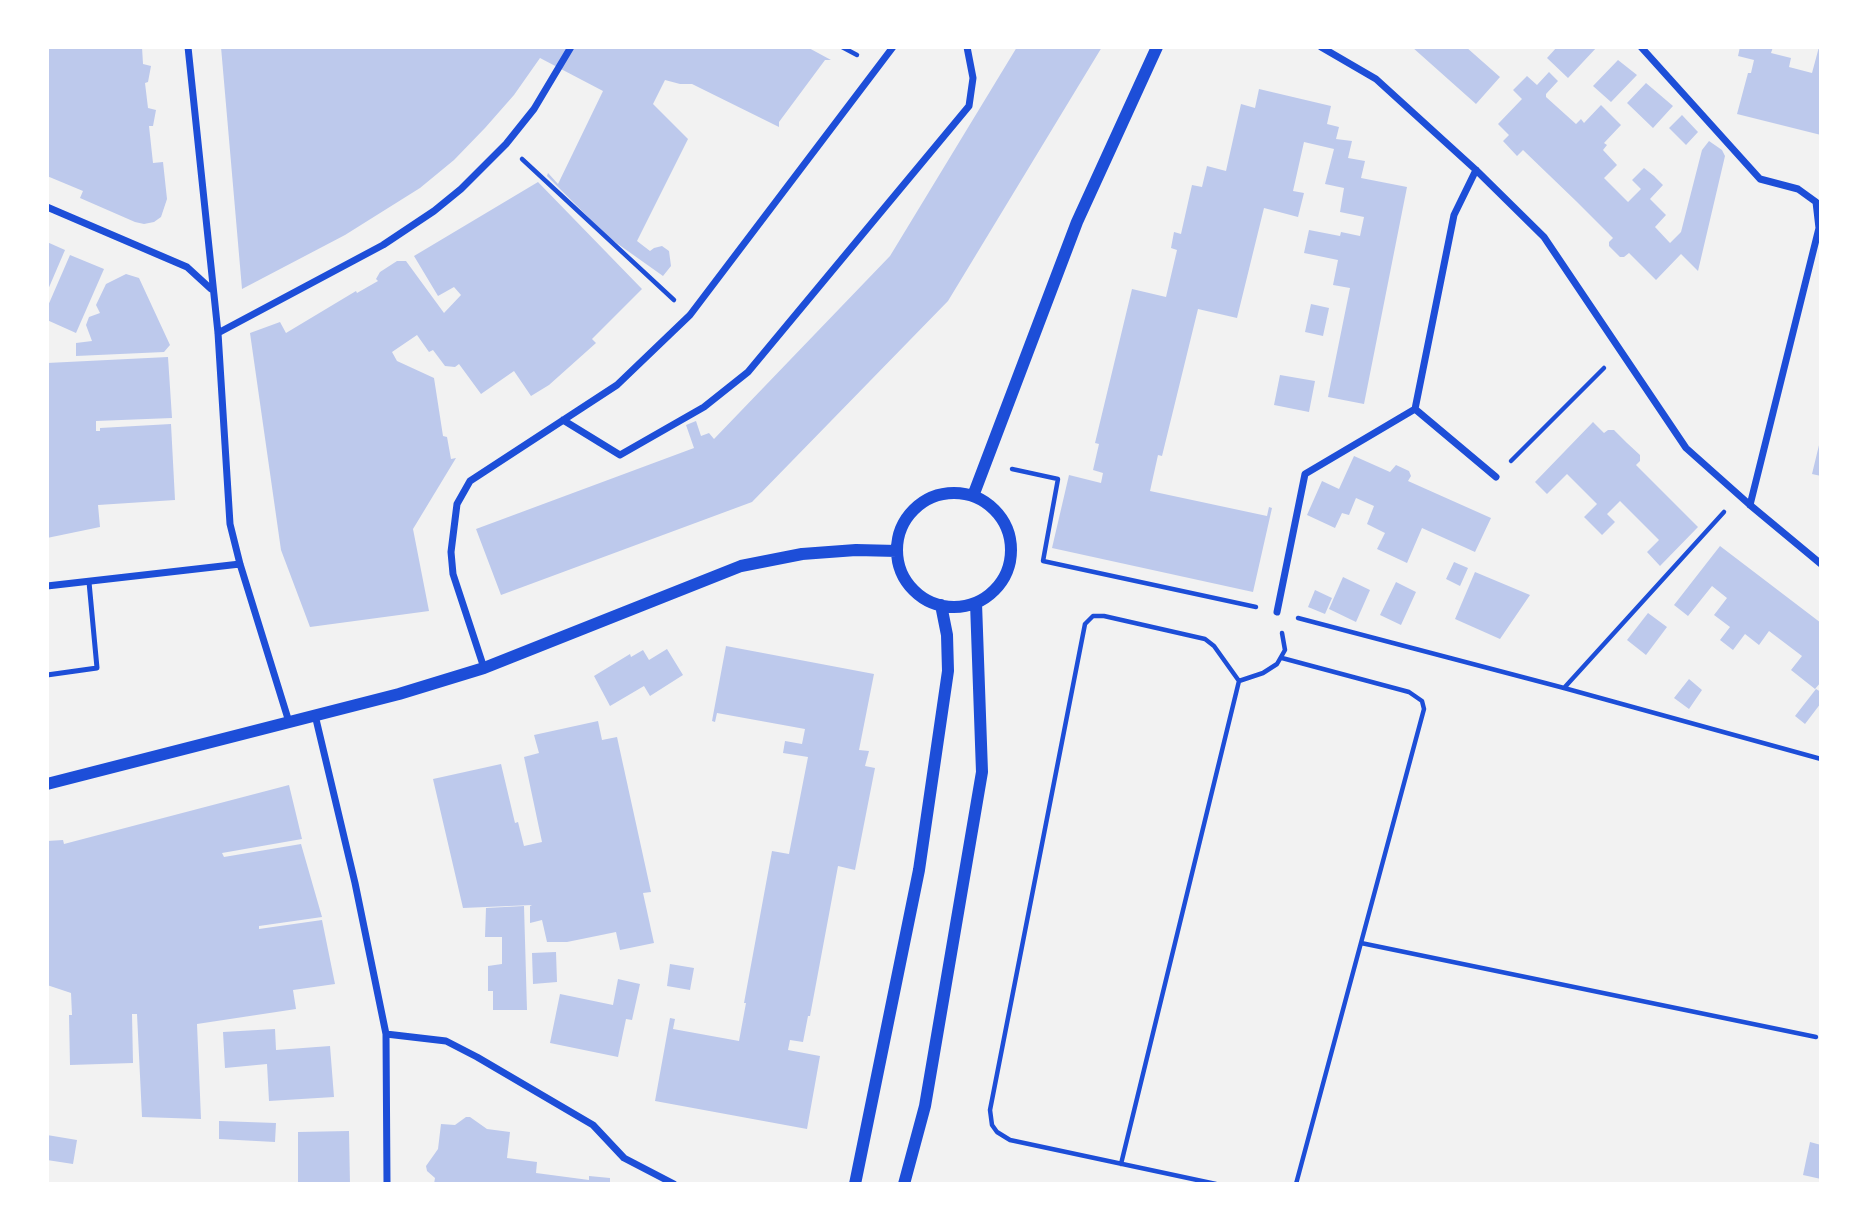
<!DOCTYPE html>
<style>
body{margin:0}
#map{position:relative;width:1868px;height:1231px;overflow:hidden;background:#f2f2f2;font-family:"IBM Plex Sans",sans-serif}
canvas{display:block}
.frame{position:absolute;inset:0;border:49px solid #fff;pointer-events:none}
</style>
<div id="map">
<canvas width="1868" height="1231"></canvas>
<div class="frame"></div>
</div>
<script>
const context = document.querySelector('canvas').getContext('2d');
context.lineJoin = 'round';
function paint(path, color) { context.fillStyle = color; context.fill(path, 'evenodd'); }
const poly = rows => new Path2D(rows.map(r => 'M' + r).join(''));
function stroke(path, color, width, dash) { context.strokeStyle = color; context.lineWidth = width; context.lineCap = dash ? 'butt' : 'round'; context.setLineDash(dash || []); context.stroke(path); }
const building = poly([
 [47,47,142,47,143,64,151,66,148,82,145,83,148,108,156,110,153,126,149,126,153,163,163,162,167,199,161,217,154,222,144,224,135,222,80,198,83,191,47,176],
 [221,47,807,47,831,60,825,60,779,122,779,127,692,84,680,84,665,80,653,104,688,139,637,241,650,251,654,248,662,246,669,251,671,266,663,276,608,237,547,176,548,173,558,184,603,91,540,58,514,95,485,128,454,160,420,188,345,235,242,289],
 [1017,47,1102,47,948,301,752,502,501,595,476,529,694,448,686,425,696,421,701,436,709,433,714,439,890,256],
 [1412,47,1466,47,1500,77,1476,104],
 [1557,47,1597,47,1568,78,1547,58],
 [1740,47,1773,47,1771,53,1791,58,1789,67,1812,73,1819,47,1821,47,1821,135,1737,114,1748,73,1751,73,1754,60,1738,56],
 [1618,60,1637,75,1611,102,1593,86],
 [1549,72,1558,81,1546,94,1546,97,1576,124,1581,119,1584,123,1601,105,1621,125,1604,143,1607,145,1603,150,1617,165,1604,178,1628,202,1641,189,1632,180,1644,168,1654,176,1663,185,1650,199,1666,215,1655,227,1670,243,1681,232,1702,150,1709,141,1722,150,1725,156,1698,271,1681,254,1656,280,1629,253,1624,257,1620,257,1609,246,1609,242,1613,238,1576,201,1523,150,1517,156,1503,141,1509,135,1498,124,1522,99,1513,90,1527,76,1537,85],
 [1646,83,1673,106,1653,128,1627,103],
 [1259,89,1331,106,1327,124,1339,127,1336,139,1352,141,1348,158,1365,161,1361,178,1407,187,1364,404,1328,397,1350,288,1333,285,1338,260,1304,253,1309,230,1340,236,1341,232,1360,236,1364,217,1340,212,1344,188,1325,184,1334,149,1304,142,1293,191,1304,193,1298,217,1264,208,1237,318,1198,309,1162,456,1158,455,1150,491,1267,516,1269,507,1272,508,1253,592,1052,548,1069,475,1101,483,1103,473,1093,470,1099,444,1095,443,1132,289,1166,297,1177,250,1171,248,1174,232,1181,234,1192,185,1202,187,1207,166,1226,171,1241,104,1255,108],
 [1682,115,1698,132,1686,145,1669,128],
 [538,182,642,289,592,339,596,343,549,385,531,396,514,371,481,394,459,364,455,367,445,366,433,350,429,352,417,335,392,352,397,361,434,378,443,436,447,437,451,459,456,458,413,529,429,611,310,627,281,550,250,333,280,322,286,333,356,291,357,293,378,281,376,279,380,272,397,261,406,261,444,313,461,295,454,287,438,296,414,256],
 [47,242,65,250,47,292],
 [70,255,104,269,76,333,47,320,47,308],
 [126,274,139,278,170,345,164,352,76,356,76,343,92,341,86,325,89,317,100,313,96,305,106,284],
 [1311,304,1329,308,1323,336,1305,332],
 [168,357,172,418,96,421,96,431,100,431,100,428,171,424,175,500,98,505,100,527,47,538,47,363],
 [1280,375,1315,381,1309,412,1274,405],
 [1593,422,1604,433,1608,430,1614,430,1627,443,1640,455,1640,461,1636,465,1698,527,1660,566,1647,552,1659,540,1620,501,1607,514,1615,522,1602,535,1584,517,1597,504,1567,474,1547,494,1535,482],
 [1820,441,1821,441,1821,476,1812,474],
 [1354,456,1390,472,1396,465,1409,471,1411,476,1408,481,1491,518,1475,552,1422,528,1407,563,1377,549,1385,533,1367,524,1374,506,1356,498,1349,515,1342,513,1335,528,1307,515,1322,481,1339,489],
 [1720,546,1821,623,1821,682,1815,689,1791,670,1802,656,1769,631,1759,645,1745,634,1733,650,1720,640,1730,627,1714,615,1727,598,1712,586,1688,616,1674,605],
 [1454,562,1468,568,1460,586,1446,579],
 [1475,572,1530,595,1500,639,1455,619],
 [1343,577,1370,590,1356,622,1329,609],
 [1396,582,1416,592,1401,625,1380,615],
 [1315,590,1332,598,1325,614,1308,607],
 [1648,613,1667,627,1646,655,1627,640],
 [726,646,874,674,859,750,869,751,865,766,875,768,855,870,838,866,810,1016,808,1016,803,1042,790,1040,788,1050,820,1056,807,1129,655,1101,670,1018,675,1019,673,1029,739,1041,746,1003,744,1003,772,851,789,854,808,757,783,753,785,741,802,744,805,729,717,713,715,722,712,721],
 [667,649,683,675,650,696,644,686,610,706,594,676,630,654,631,657,643,650,649,660],
 [1689,679,1702,690,1689,709,1674,698],
 [1816,689,1821,692,1821,703,1805,724,1795,716],
 [598,721,602,740,617,737,651,892,643,893,654,943,620,950,616,932,567,942,547,942,542,920,530,923,530,906,532,905,463,908,433,779,501,764,515,823,518,822,524,846,542,842,524,757,539,753,534,735],
 [289,785,302,839,222,853,224,857,301,844,322,917,259,926,259,929,322,920,335,984,293,990,296,1009,197,1024,201,1119,142,1117,137,1014,132,1014,133,1063,70,1065,69,1015,72,1015,71,993,47,985,47,841,63,840,64,844],
 [524,906,527,1010,493,1010,493,991,488,991,488,966,502,964,502,937,485,937,486,908],
 [556,952,557,982,533,984,532,953],
 [670,964,694,968,690,990,667,986],
 [618,979,640,984,632,1020,626,1019,618,1057,550,1043,560,994,613,1005],
 [275,1029,276,1050,330,1046,334,1097,269,1101,267,1064,225,1068,223,1032],
 [466,1117,470,1117,487,1129,510,1132,507,1158,537,1162,536,1173,589,1180,589,1176,610,1178,610,1184,434,1184,435,1178,427,1171,426,1166,438,1149,441,1124,455,1125],
 [219,1121,276,1123,275,1142,219,1139],
 [349,1131,350,1184,298,1184,298,1132],
 [47,1135,77,1140,73,1164,47,1160],
 [1810,1142,1821,1145,1821,1179,1803,1175]
]);
const path = poly([
 [842,47,857,55],
 [522,159,674,300],
 [1511,461,1604,368],
 [1012,469,1058,479,1043,561,1256,607],
 [1298,618,1564,688,1821,759],
 [1282,658,1409,692,1422,701,1424,709,1296,1184],
 [1564,688,1724,512],
 [1361,943,1816,1037],
 [1121,1164,1239,681,1263,673,1277,664,1285,650,1282,633],
 [1216,1184,1010,1140,997,1132,992,1125,990,1110,1085,624,1093,616,1104,616,1205,639,1214,646,1239,681]
]);
const service = poly([
 [47,675,97,668,89,582]
]);
const minor = poly([
 [188,47,218,333,230,524,240,564,289,722],
 [1321,47,1376,79,1476,170,1544,237,1686,448,1750,505,1821,564],
 [1641,47,1760,179,1798,189,1816,202,1819,228,1750,505],
 [47,207,187,267,211,289],
 [218,333,383,245,434,211,461,189,506,144,534,109,571,47],
 [1415,409,1496,477],
 [563,420,620,455,704,407,748,372,969,106,973,78,967,47],
 [47,586,240,564],
 [1277,612,1305,474,1415,409,1454,215,1476,170],
 [484,668,453,574,451,552,457,504,470,481,617,385,690,315,893,47],
 [315,715,355,883,386,1034,387,1184],
 [386,1034,446,1041,477,1057,593,1125,624,1158,674,1184]
]);
const tertiary = poly([
 '897 550a57 57 0 1 1 114 0a57 57 0 1 1-114 0Z',
 [973,496,1077,222,1157,47],
 [47,784,399,694,484,668,741,566,802,554,856,550,897,551],
 [855,1184,919,870,948,671,947,635,941,605],
 [904,1184,925,1106,982,772,976,603]
]);
paint(building, '#bdc9ec');
stroke(path, '#1d4ed8', 4.5);
stroke(service, '#1d4ed8', 5);
stroke(minor, '#1d4ed8', 7);
stroke(tertiary, '#1d4ed8', 12);
</script>
